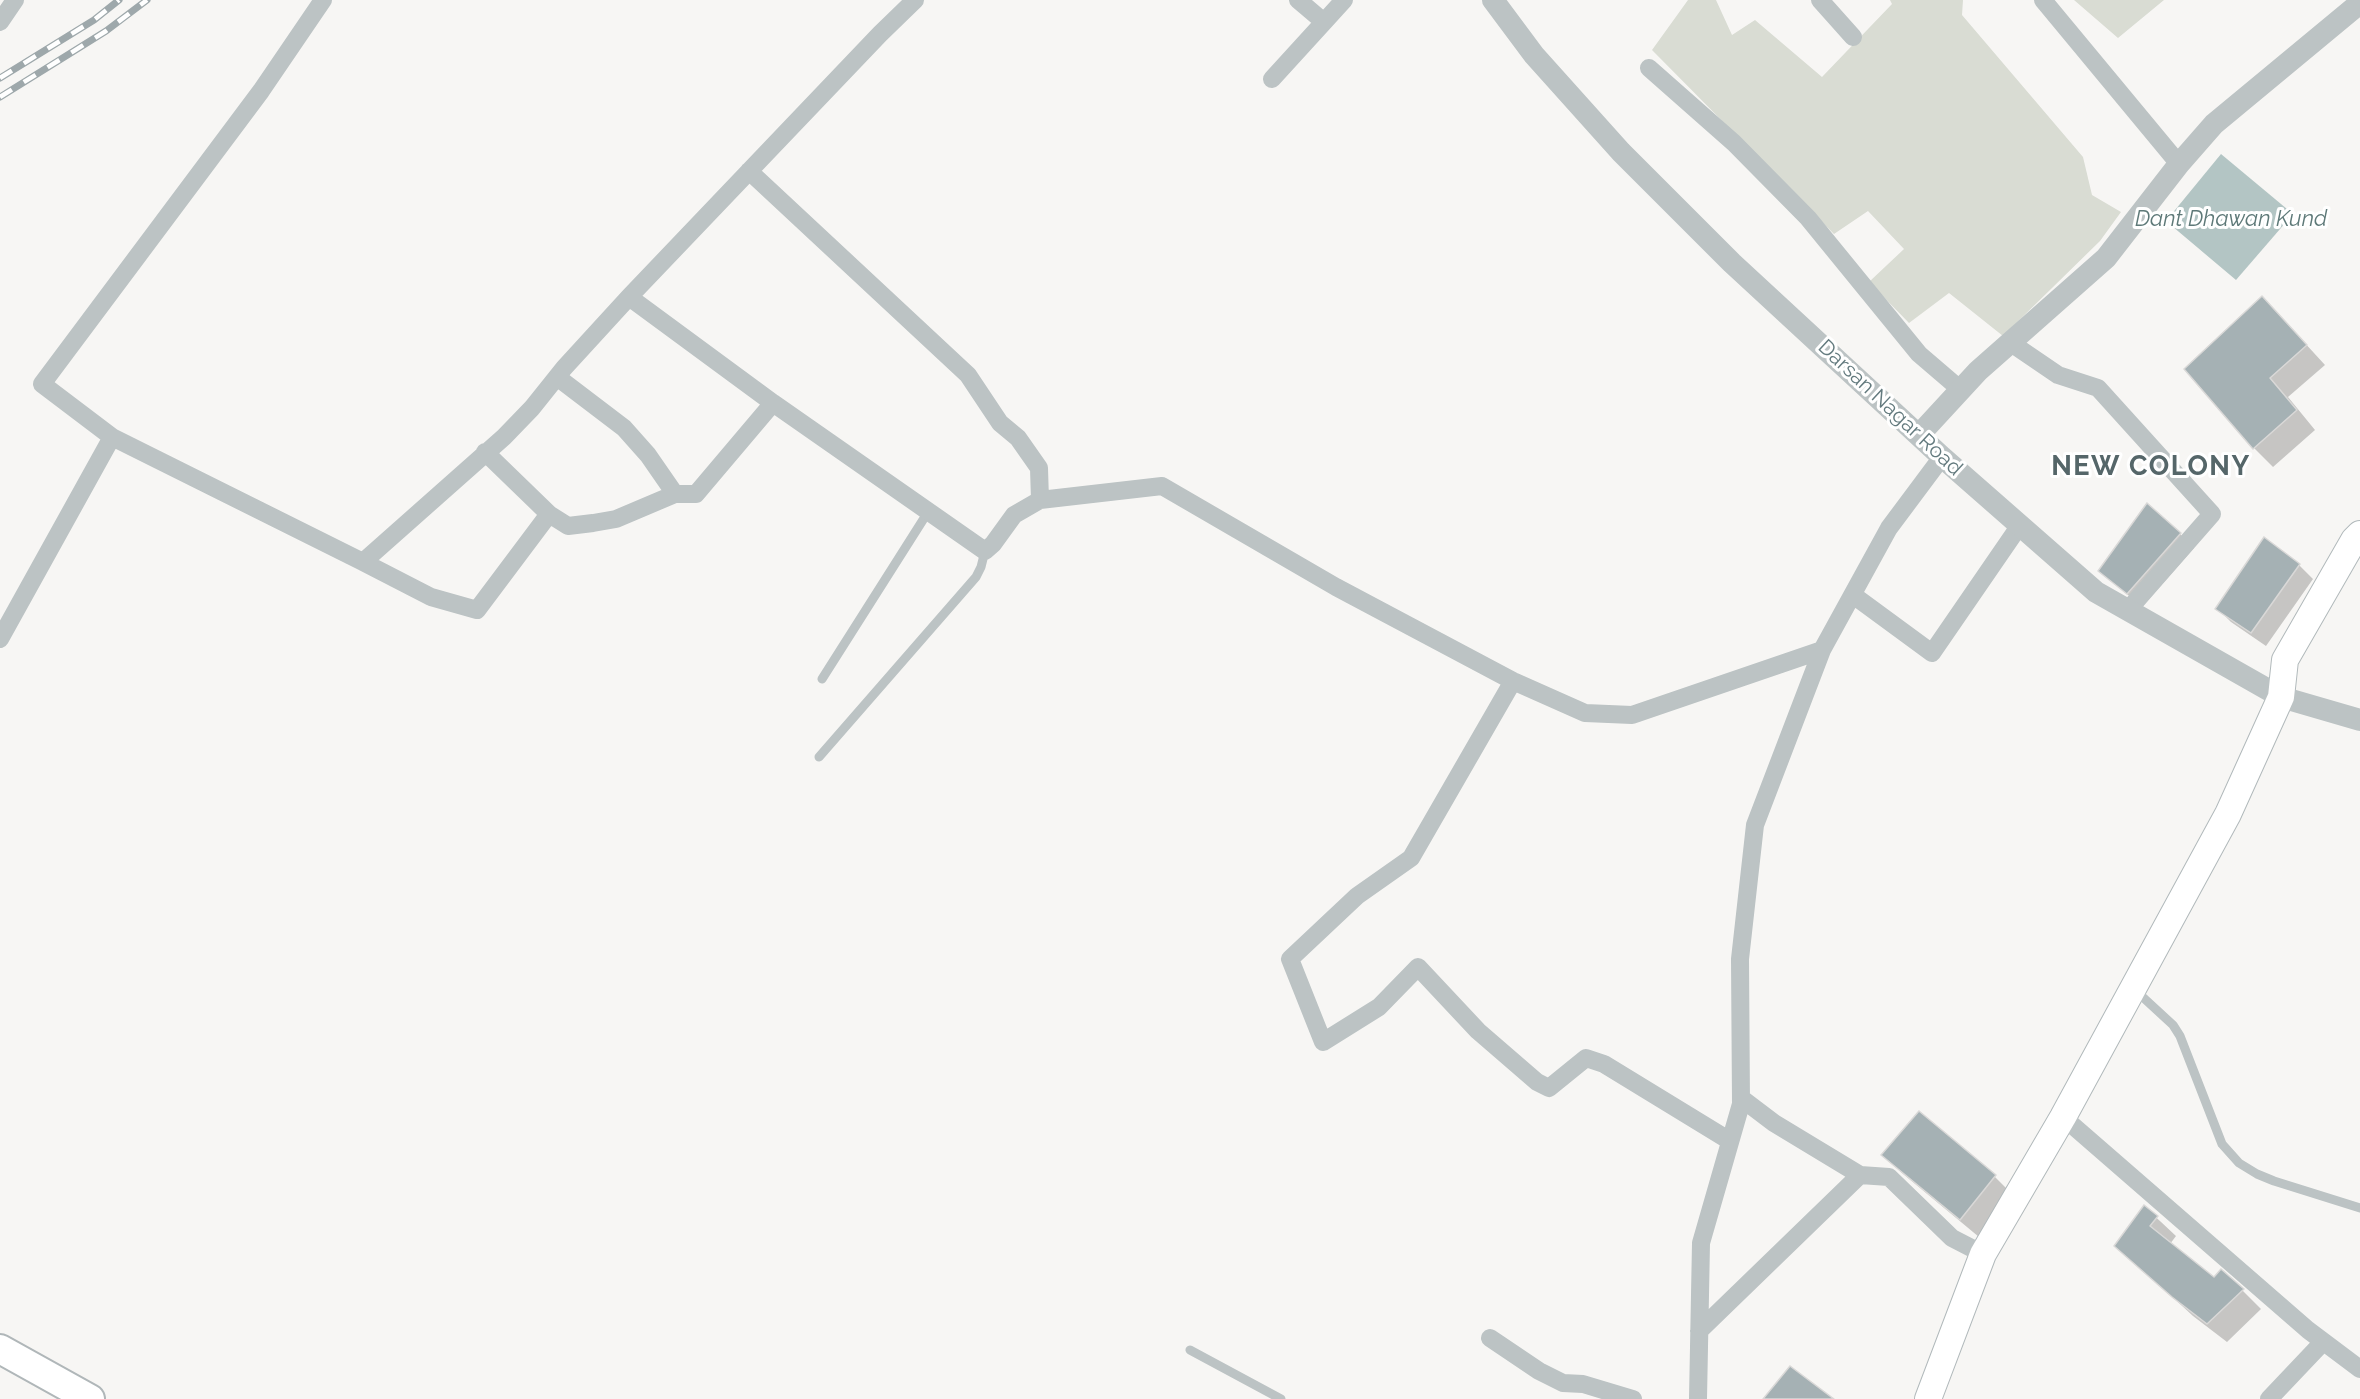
<!DOCTYPE html>
<style>
body{margin:0}
canvas{display:block;background:#f7f6f4}
</style>
<canvas width="2360" height="1399"></canvas>
<script>
const context = document.querySelector('canvas').getContext('2d');
context.lineJoin = 'round';
function paint(path, color) { context.fillStyle = color; context.fill(path, 'evenodd'); }
const poly = rows => new Path2D(rows.map(r => 'M' + r).join(''));
function stroke(path, color, width, dash) { context.strokeStyle = color; context.lineWidth = width; context.lineCap = dash ? 'butt' : 'round'; context.setLineDash(dash || []); context.stroke(path); }
function drawText(font, color, halo, rows, align = 'center') {
  context.font = font + ' Raleway,sans-serif'; context.lineWidth = 6; context.setLineDash([]); context.textBaseline = 'middle'; context.strokeStyle = halo; context.fillStyle = color; for (const [text, x, y, turn = 0] of rows) {
    context.save(); context.translate(x, y); context.rotate((+turn || 0) * Math.PI / 180); context.textAlign = isNaN(turn) ? turn : align; if (halo) context.strokeText(text, 0, 0); context.fillText(text, 0, 0); context.restore();
  }
}
const green = poly([
 [1688,0,1716,0,1732,35,1755,20,1822,77,1892,4,1890,0,1963,0,1962,15,2083,157,2092,195,2121,212,2100,241,2003,336,1949,293,1909,323,1869,282,1904,249,1868,211,1834,234,1652,50],
 [2074,0,2164,0,2118,38]
]);
const water = poly([
 [2221,154,2293,214,2236,280,2166,221]
]);
const shadow = poly([
 [2281,317,2325,365,2288,397,2315,430,2273,467,2254,448],
 [2180,534,2194,548,2142,607,2100,571],
 [2299,565,2313,579,2266,646,2231,622,2217,608],
 [1883,1155,1994,1176,2013,1195,1979,1237,1902,1173],
 [2145,1207,2176,1236,2170,1244,2215,1279,2242,1290,2261,1309,2227,1342,2193,1316,2116,1245]
]);
const building = poly([
 [2262,296,2307,345,2270,378,2297,410,2253,449,2184,369,2262,296],
 [2147,503,2181,533,2127,594,2098,571,2147,503],
 [2264,537,2300,564,2251,633,2215,609,2264,537],
 [1919,1111,1996,1175,1960,1220,1881,1155,1919,1111],
 [2144,1205,2158,1216,2150,1226,2214,1277,2221,1269,2244,1289,2207,1324,2172,1297,2114,1246,2144,1205],
 [1790,1366,1834,1399,1763,1399,1790,1366]
]);
const service = poly([
 [822,679,928,512],
 [819,757,976,577,981,567,985,551],
 [2135,990,2173,1025,2180,1036,2222,1144,2239,1163,2257,1174,2274,1181,2360,1208],
 [1190,1350,1281,1399]
]);
const minor = poly([
 [1298,0,1324,22,1344,0],
 [1820,0,1853,37],
 [2043,0,2179,164],
 [0,22,15,0],
 [1649,68,1734,143,1808,218,1919,354,1961,390],
 [1272,79,1324,22],
 [749,171,968,375,1000,423,1018,438,1039,468,1040,500],
 [629,297,773,403,985,551,993,544,1014,515,1040,500,1162,486,1336,587,1513,681,1585,713,1632,715,1822,650],
 [2011,343,2058,375,2098,388,2212,514,2128,610],
 [557,377,624,428,648,455,675,494],
 [112,437,363,562,504,437,532,408,564,368,629,297,880,34,915,0],
 [549,514,568,526,593,523,616,519,675,494,696,494,773,403],
 [363,562,431,597,477,610,549,514,485,452],
 [1853,595,1932,653,2020,525],
 [0,639,112,437,42,384,261,91,323,0],
 [1513,681,1411,858,1357,896,1290,959,1323,1042,1379,1007,1418,967,1478,1031,1537,1082,1549,1088,1586,1058,1604,1064,1730,1141],
 [1741,1098,1774,1123,1860,1175,1889,1177,1952,1238,1983,1254],
 [2063,1117,2308,1330,2360,1369],
 [1699,1331,1860,1175],
 [1490,1338,1539,1371,1563,1383,1583,1384,1633,1399],
 [1698,1399,1701,1243,1741,1104,1740,959,1755,825,1822,650,1889,528,1942,457],
 [2269,1399,2323,1342]
]);
const tertiary = poly([
 [1493,0,1534,55,1621,152,1732,263,1942,457,2096,592,2281,697,2360,720],
 [1919,435,1978,371,2106,258,2179,164,2214,124,2360,3]
]);
const secondary = poly([
 [1928,1399,1983,1254,2063,1117,2228,814,2281,697,2285,660,2354,540,2360,534]
]);
const primary = poly([
 [0,1349,90,1399]
]);
const rail = poly([
 [0,78,94,20,119,0],
 [0,97,106,31,147,0]
]);
const streetNames = [
 ["Darsan Nagar Road",1890,408,43]
];
const waterNames = [
 ["Dant Dhawan Kund",2231,219]
];
const districtNames = [
 ["NEW COLONY",2151,467]
];
paint(green, '#d9dcd3');
paint(water, '#b3c5c4');
paint(shadow, '#0003');
paint(building, '#a5b1b4');
stroke(building, '#d9d8d7', 1.5);
stroke(secondary, '#b1b9bb', 28);
stroke(primary, '#b0b7b9', 32);
stroke(service, '#bcc3c4', 9);
stroke(minor, '#bcc3c4', 18);
stroke(tertiary, '#bcc3c4', 22);
stroke(secondary, '#fff', 26);
stroke(primary, '#fff', 28);
stroke(rail, '#9ea8ab', 7);
stroke(rail, '#fff', 4.5, [14]);
drawText('21px', '#637a7e', '#fff', streetNames);
drawText('italic 22px', '#5e7978', '#fff', waterNames);
context.letterSpacing = '1.5px';
drawText('bold 27px', '#556669', '#fff', districtNames);
context.letterSpacing = '0px';
</script>
